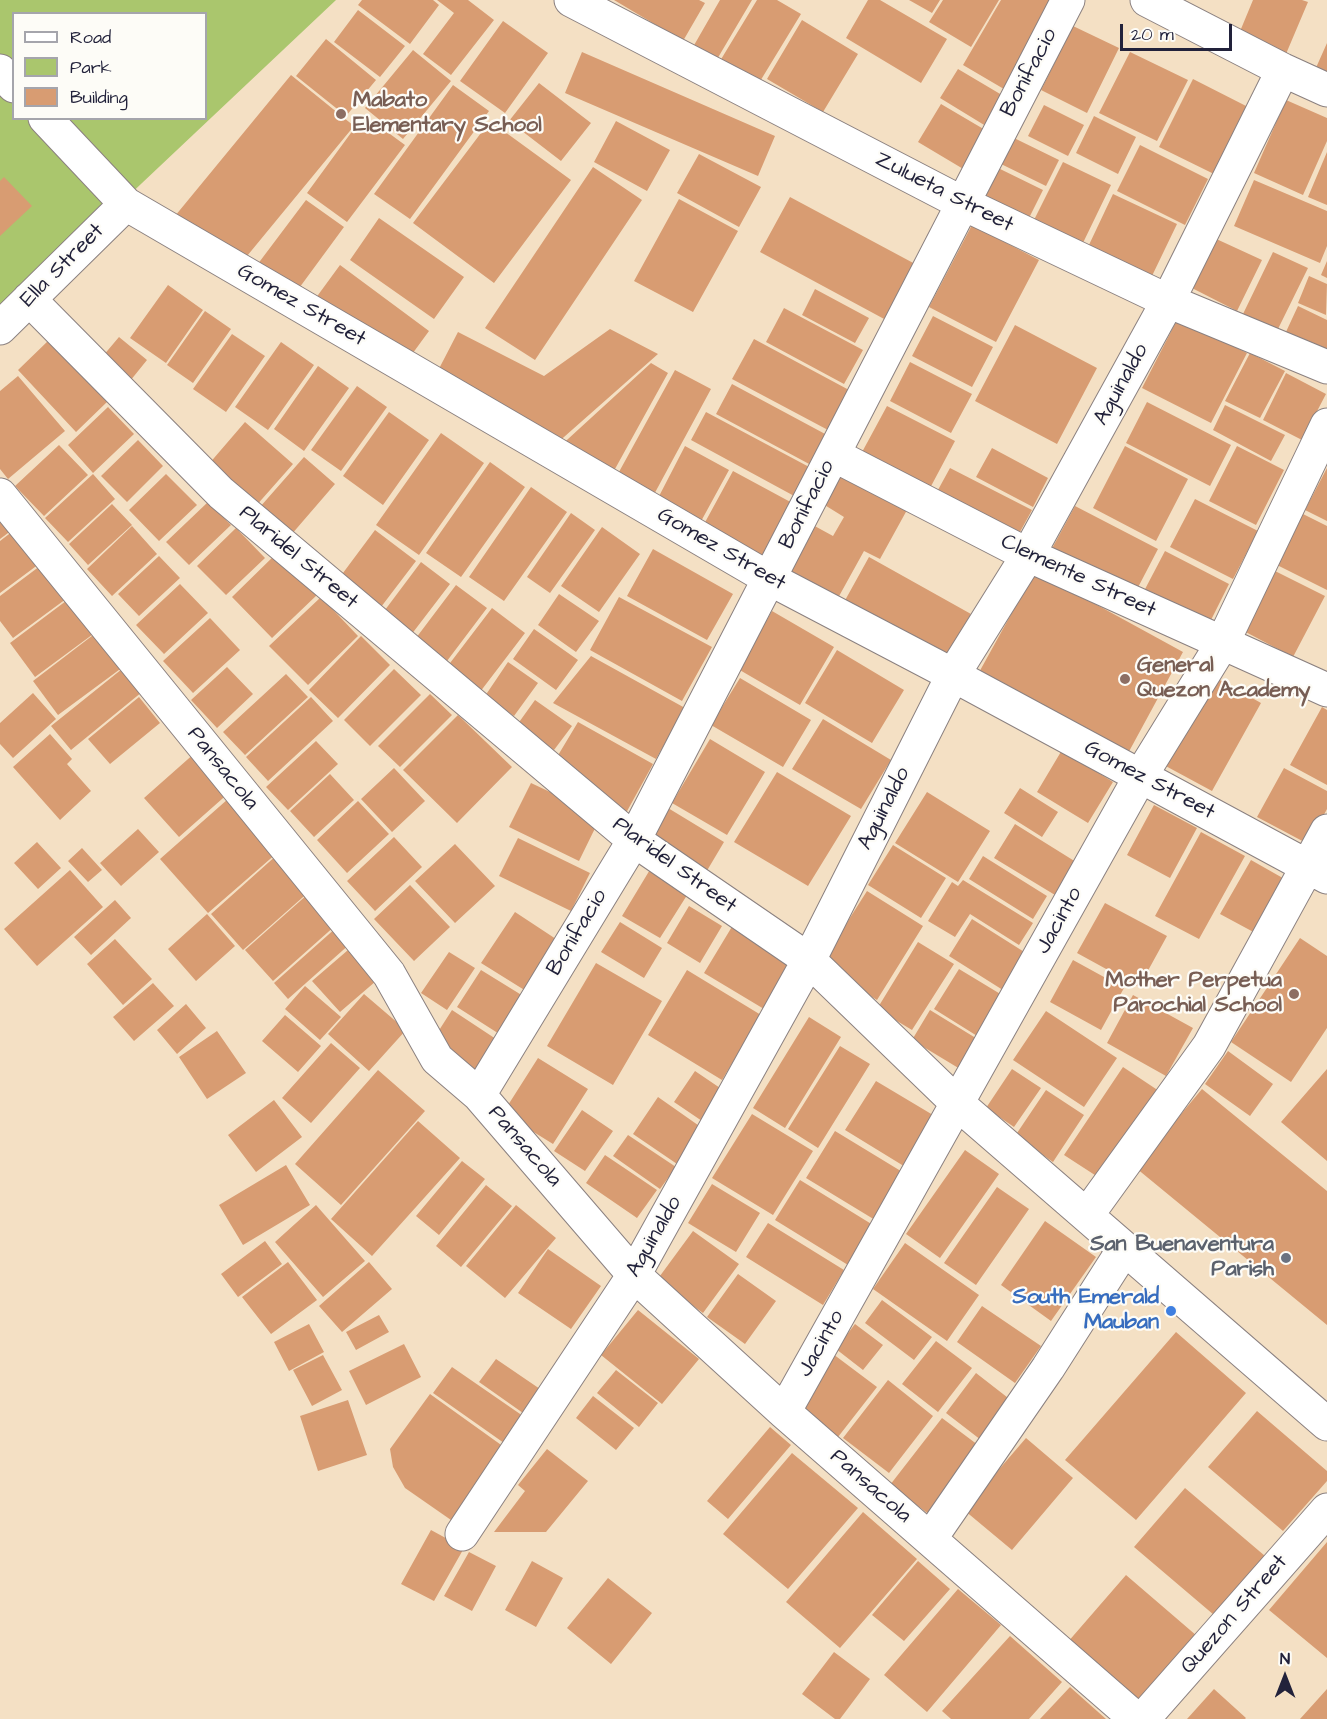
<!DOCTYPE html>
<style>
body{margin:0}
#map{position:relative;width:1327px;height:1719px;overflow:hidden;background:#f4e0c4;font-family:"Architects Daughter",sans-serif}
canvas{display:block}
.legend{position:absolute;left:12px;top:12px;width:195px;height:108px;box-sizing:border-box;background:#fdfcf7;border:2px solid #a5a5ac;margin:0;padding:8px 10px;list-style:none;font-size:18px;color:#22223b}
.legend li{display:flex;align-items:center;gap:12px;height:30px}
.legend b{width:30px;border:2px solid #a5a5ac}
.north{position:absolute;left:1255px;top:1647px;width:60px;height:60px;-webkit-text-stroke:4px #fdfcf7;paint-order:stroke;rotate:0deg;font-size:16px;font-weight:700;line-height:24px;text-align:center;color:#22223b}
.north::after{content:'';display:block;margin:auto;width:21px;height:27px;background:#22223b;clip-path:polygon(50% 0,100% 100%,50% 72%,0 100%)}
.scale{position:absolute;left:1120px;top:24px;width:112px;height:27px;box-sizing:border-box;border:3px solid #22223b;border-top:0;padding-left:8px;font-size:18px;line-height:21px;white-space:nowrap;color:#22223b;-webkit-text-stroke:4px #fdfcf7;paint-order:stroke}
</style>
<div id="map">
<canvas width="1327" height="1719"></canvas>
<ul class="legend">
<li><b style="height:8px;background:#fff"></b>Road</li>
<li><b style="height:16px;background:#aac66d"></b>Park</li>
<li><b style="height:16px;background:#d89c72"></b>Building</li>
</ul>
<div class="north">N</div>
<div class="scale">20 m</div>
</div>
<script>
const context = document.querySelector('canvas').getContext('2d');
context.lineJoin = 'round';
function paint(path, color) { context.fillStyle = color; context.fill(path, 'evenodd'); }
const poly = rows => new Path2D(rows.map(r => 'M' + r).join(''));
function stroke(path, color, width, dash) { context.strokeStyle = color; context.lineWidth = width; context.lineCap = dash ? 'butt' : 'round'; context.setLineDash(dash || []); context.stroke(path); }
function drawText(font, color, halo, rows, align = 'center') {
  context.font = font + ' "Architects Daughter",sans-serif'; context.lineWidth = 4.5; context.setLineDash([]); context.textBaseline = 'middle'; context.strokeStyle = halo; context.fillStyle = color; for (const [text, x, y, turn = 0] of rows) {
    context.save(); context.translate(x, y); context.rotate((+turn || 0) * Math.PI / 180); context.textAlign = isNaN(turn) ? turn : align; if (halo) context.strokeText(text, 0, 0); context.fillText(text, 0, 0); context.restore();
  }
}
const green = poly([
 [0,0,336,0,0,317],
 [14,14,206,14,206,118,14,118]
]);
const building = poly([
 [362,0,433,0,439,5,410,44,358,5],
 [437,0,468,0,494,20,451,75,423,54,454,13],
 [614,0,699,0,705,3,683,41],
 [720,0,752,0,716,61,693,47],
 [757,0,777,0,801,14,759,83,720,61],
 [868,0,880,0,947,39,921,83,846,38],
 [909,0,940,0,932,13],
 [943,0,999,0,971,47,929,22],
 [1001,0,1055,0,1009,92,963,65],
 [1253,0,1302,0,1308,2,1283,61,1236,41],
 [358,10,405,46,380,77,334,42],
 [802,20,858,54,823,112,767,79],
 [503,21,548,53,505,113,460,81],
 [1073,26,1119,48,1087,113,1041,90],
 [326,39,376,80,346,116,296,76],
 [1327,43,1327,76,1315,70],
 [413,50,451,81,403,139,365,108],
 [582,52,775,136,758,176,565,93],
 [1130,52,1188,80,1157,141,1099,113],
 [958,69,1012,101,994,131,940,98],
 [291,75,354,126,238,267,175,216],
 [1193,79,1250,108,1216,175,1159,147],
 [539,83,591,123,561,161,509,121],
 [453,85,489,111,410,219,374,194],
 [1286,100,1327,118,1327,141,1303,195,1254,173],
 [941,104,992,134,970,173,918,142],
 [1044,105,1084,125,1068,156,1028,136],
 [364,115,405,145,347,222,307,193],
 [1094,116,1136,137,1118,174,1076,153],
 [490,121,571,180,494,283,413,223],
 [616,121,670,150,647,191,594,162],
 [1014,138,1059,160,1046,186,1001,164],
 [1140,145,1208,179,1185,225,1117,191],
 [1327,152,1327,205,1308,197],
 [699,154,761,187,739,227,677,193],
 [1063,162,1111,185,1081,247,1032,224],
 [994,166,1043,190,1025,226,976,203],
 [593,167,642,200,535,360,485,328],
 [4,177,32,206,0,236,0,181],
 [1254,180,1327,211,1327,246,1320,263,1234,226],
 [1113,194,1177,224,1151,278,1088,247],
 [790,197,917,265,886,320,760,252],
 [679,199,738,231,693,312,634,281],
 [306,200,344,227,283,310,245,281],
 [379,218,464,277,434,319,350,260],
 [972,225,1039,260,996,342,929,307],
 [1212,237,1262,260,1237,311,1188,286],
 [1273,252,1308,268,1277,331,1243,314],
 [1327,261,1327,278,1321,275],
 [340,265,429,331,399,372,310,306],
 [1309,276,1327,284,1326,315,1298,303],
 [168,285,203,310,166,363,130,338],
 [815,289,869,318,855,343,802,315],
 [1298,306,1327,320,1327,354,1285,334],
 [784,308,863,350,844,384,766,342],
 [205,311,231,329,193,383,167,365],
 [933,316,993,347,972,387,912,356],
 [1178,318,1247,353,1211,423,1142,388],
 [1015,325,1097,368,1057,444,975,401],
 [610,329,658,354,547,452,429,388,458,332,544,376],
 [232,334,265,356,226,412,193,389],
 [119,337,147,360,126,386,97,363],
 [754,339,849,390,828,430,732,379],
 [49,340,107,402,76,432,18,370],
 [281,342,314,365,268,430,235,407],
 [1250,353,1285,371,1260,418,1225,401],
 [910,362,972,394,951,433,890,401],
 [651,363,668,373,610,478,556,450],
 [318,366,349,388,304,451,274,429],
 [675,370,711,389,651,500,614,481],
 [1286,373,1326,394,1302,440,1263,420],
 [18,376,65,431,8,479,0,469,0,391],
 [732,384,827,435,811,465,716,414],
 [357,386,387,407,341,471,311,450],
 [1147,402,1231,445,1210,486,1126,443],
 [1225,405,1285,435,1271,461,1213,430],
 [887,406,955,441,929,490,861,454],
 [108,407,134,434,93,473,68,445],
 [389,412,429,440,383,505,343,476],
 [706,412,811,468,796,497,691,440],
 [245,422,293,464,255,507,208,465],
 [441,433,484,463,419,555,376,525],
 [138,440,163,466,127,502,101,476],
 [59,445,88,475,44,516,15,486],
 [685,446,729,470,699,525,656,502],
 [1125,446,1188,479,1156,541,1093,508],
 [1237,446,1284,470,1256,525,1209,501],
 [992,448,1048,478,1033,507,976,477],
 [304,457,335,484,291,535,260,507],
 [490,462,525,487,461,577,426,553],
 [950,468,1032,510,1015,541,933,499],
 [1327,468,1327,521,1305,510],
 [733,471,796,505,766,559,703,526],
 [840,473,907,510,880,559,864,551,838,598,786,569,811,524,833,536,844,517,823,504],
 [93,474,115,499,68,542,45,518],
 [166,474,197,505,159,541,129,510],
 [531,487,567,512,504,601,469,577],
 [1195,499,1258,531,1233,579,1170,547],
 [208,502,231,525,189,565,166,542],
 [112,504,132,525,88,565,69,544],
 [1075,506,1158,549,1133,597,1049,554],
 [571,513,595,530,550,593,527,577],
 [0,514,12,530,0,539],
 [1303,514,1327,526,1327,590,1277,565],
 [132,526,157,554,112,596,87,569],
 [602,527,640,554,599,612,561,586],
 [236,528,265,558,226,595,197,566],
 [375,530,416,561,381,607,340,577],
 [13,531,39,564,0,593,0,541],
 [653,549,733,594,707,640,627,596],
 [1165,551,1229,584,1208,626,1143,593],
 [278,552,318,594,272,638,232,597],
 [159,556,180,578,139,616,118,594],
 [869,557,971,614,944,661,843,604],
 [421,562,450,584,411,635,382,614],
 [44,563,70,596,13,638,0,621,0,596],
 [1271,569,1325,596,1293,657,1240,629],
 [1035,571,1183,652,1126,757,977,676],
 [180,584,208,613,164,654,136,625],
 [456,585,487,608,447,661,416,638],
 [559,594,599,621,576,652,538,625],
 [74,595,100,629,35,677,10,643],
 [321,597,358,636,308,685,269,646],
 [619,597,712,647,682,701,590,650],
 [492,608,525,633,480,692,447,667],
 [772,611,834,647,800,705,738,669],
 [210,618,240,650,193,693,163,661],
 [101,629,127,664,58,715,33,681],
 [534,629,578,660,556,690,513,659],
 [361,636,390,665,338,718,309,690],
 [837,650,904,690,872,743,805,703],
 [591,656,685,708,656,759,553,703],
 [508,662,538,683,514,716,485,696],
 [227,667,253,694,217,728,191,700],
 [122,669,142,692,71,750,51,726],
 [394,669,421,695,370,746,344,720],
 [286,674,308,697,245,755,223,732],
 [1211,675,1261,703,1212,791,1162,764],
 [740,678,811,720,783,767,711,725],
 [33,693,56,719,13,758,0,744,0,723],
 [430,694,452,715,400,767,378,746],
 [139,697,160,723,110,764,88,739],
 [311,697,333,721,268,781,246,757],
 [535,700,572,726,554,750,517,725],
 [1322,707,1327,710,1327,785,1290,765],
 [458,715,512,767,457,823,403,770],
 [823,719,891,760,861,809,792,769],
 [578,722,653,764,626,813,551,767],
 [50,734,72,759,67,764,91,791,60,820,13,767],
 [710,739,765,772,727,835,672,803],
 [316,741,338,764,288,810,266,787],
 [1062,750,1113,782,1088,823,1037,792],
 [196,752,231,791,179,837,144,798],
 [394,768,425,801,392,832,361,799],
 [1284,768,1327,791,1327,809,1308,844,1257,817],
 [777,772,851,816,808,886,734,842],
 [330,774,354,800,314,837,290,811],
 [531,783,601,816,579,861,509,827],
 [1020,788,1058,812,1042,837,1004,813],
 [927,792,990,831,958,882,895,843],
 [228,799,277,853,208,913,160,859],
 [358,801,389,834,347,873,317,840],
 [1154,805,1197,828,1170,878,1127,855],
 [668,808,724,842,705,874,648,840],
 [1015,824,1076,862,1055,895,994,858],
 [138,829,159,852,121,886,100,863],
 [1201,832,1245,856,1199,939,1155,916],
 [394,837,422,867,375,911,347,881],
 [518,838,590,873,571,911,499,876],
 [37,842,61,868,38,889,14,863],
 [455,844,495,886,455,923,415,881],
 [893,845,946,878,921,918,868,885],
 [82,848,102,870,88,882,68,861],
 [278,854,311,890,243,950,211,914],
 [983,856,1047,896,1033,919,969,879],
 [1251,860,1288,881,1259,935,1220,914],
 [651,868,689,892,660,938,622,916],
 [70,870,103,907,37,966,4,929],
 [963,880,1033,923,1019,945,970,914,955,937,928,921,952,882,958,886],
 [410,885,450,927,414,961,374,919],
 [867,891,923,926,877,1000,820,965],
 [308,894,336,925,273,981,245,950],
 [115,900,131,918,91,955,74,937],
 [1105,903,1167,936,1139,987,1077,953],
 [689,906,722,926,700,963,667,943],
 [515,912,559,941,526,991,481,963],
 [207,914,235,946,196,981,168,949],
 [972,919,1029,955,1006,992,949,956],
 [620,922,662,948,644,978,601,952],
 [733,925,793,960,764,1009,704,973],
 [337,927,351,943,288,999,274,983],
 [1300,938,1327,956,1327,1028,1291,1082,1231,1042],
 [115,939,152,979,123,1005,87,964],
 [918,942,954,964,912,1030,877,1009],
 [355,944,383,975,340,1012,312,981],
 [449,952,475,968,447,1010,421,993],
 [1073,960,1124,988,1101,1030,1050,1002],
 [596,963,662,1001,613,1085,547,1046],
 [959,969,1007,998,982,1039,934,1009],
 [481,970,528,999,504,1037,457,1007],
 [687,970,761,1015,722,1080,648,1035],
 [153,983,174,1006,134,1041,113,1017],
 [305,986,341,1017,320,1040,285,1009],
 [364,994,406,1030,369,1071,328,1034],
 [1133,995,1193,1028,1166,1076,1107,1043],
 [186,1004,206,1028,177,1054,157,1030],
 [452,1010,499,1041,475,1078,436,1035],
 [930,1010,979,1040,960,1069,912,1040],
 [1046,1011,1117,1058,1084,1107,1013,1060],
 [285,1015,321,1046,298,1072,262,1041],
 [809,1017,841,1037,785,1128,753,1108],
 [217,1031,246,1073,207,1099,179,1057],
 [331,1043,360,1068,311,1123,282,1098],
 [840,1046,870,1064,818,1148,788,1129],
 [1228,1051,1273,1084,1250,1116,1205,1084],
 [538,1058,588,1089,553,1144,503,1113],
 [1123,1067,1159,1091,1101,1179,1064,1155],
 [1012,1069,1041,1088,1014,1127,986,1108],
 [1327,1069,1327,1161,1281,1122],
 [378,1070,425,1111,341,1205,295,1164],
 [695,1071,723,1090,702,1121,674,1102],
 [876,1081,938,1118,907,1168,845,1130],
 [1202,1089,1327,1191,1327,1325,1136,1168],
 [1046,1090,1084,1115,1053,1162,1015,1136],
 [658,1097,705,1130,680,1166,633,1134],
 [274,1100,302,1137,256,1172,228,1135],
 [582,1110,613,1131,585,1171,554,1151],
 [752,1114,813,1151,773,1215,712,1178],
 [418,1121,460,1158,372,1256,331,1219],
 [835,1131,909,1176,880,1223,806,1178],
 [628,1135,676,1167,660,1189,613,1156],
 [965,1150,999,1174,940,1258,906,1234],
 [605,1155,657,1190,637,1218,586,1183],
 [462,1161,485,1179,439,1235,416,1216],
 [286,1165,310,1205,243,1245,219,1205],
 [800,1180,873,1225,848,1265,775,1220],
 [712,1184,760,1213,736,1252,688,1223],
 [486,1185,512,1206,461,1267,436,1246],
 [997,1187,1029,1209,976,1285,944,1263],
 [316,1205,365,1261,323,1297,275,1242],
 [516,1205,556,1238,505,1298,466,1266],
 [1045,1221,1096,1257,1051,1321,1001,1285],
 [768,1223,844,1270,823,1305,746,1257],
 [693,1231,739,1264,703,1313,657,1280],
 [265,1241,282,1264,238,1297,221,1274],
 [905,1243,979,1295,947,1341,873,1289],
 [548,1249,601,1286,571,1329,518,1293],
 [288,1262,317,1300,271,1334,242,1297],
 [369,1262,392,1289,342,1332,319,1306],
 [738,1274,776,1301,745,1344,707,1317],
 [882,1300,932,1337,914,1360,865,1323],
 [982,1306,1041,1346,1015,1383,957,1342],
 [638,1310,699,1359,662,1404,601,1355],
 [379,1315,389,1332,356,1350,346,1332],
 [309,1324,324,1352,289,1371,274,1342],
 [855,1324,883,1345,863,1370,836,1349],
 [1176,1332,1246,1393,1136,1520,1065,1460],
 [936,1341,972,1368,938,1412,902,1384],
 [404,1344,421,1377,366,1405,349,1371],
 [833,1354,877,1387,838,1437,794,1403],
 [323,1355,342,1390,312,1406,293,1370],
 [496,1359,540,1389,523,1413,479,1382],
 [452,1367,523,1416,504,1443,433,1393],
 [616,1370,658,1403,639,1427,597,1393],
 [976,1373,1012,1401,981,1440,946,1413],
 [888,1380,933,1416,889,1473,843,1438],
 [430,1394,504,1447,451,1520,405,1488,393,1467,390,1449],
 [593,1396,634,1428,616,1450,576,1418],
 [348,1400,367,1455,318,1471,300,1416],
 [1257,1411,1327,1471,1327,1481,1283,1531,1208,1467],
 [942,1418,982,1448,930,1515,890,1485],
 [770,1427,791,1445,728,1519,707,1501],
 [1026,1438,1073,1478,1012,1550,964,1510],
 [547,1449,588,1481,546,1532,494,1532,525,1491,518,1485],
 [792,1453,858,1508,788,1589,723,1534],
 [1185,1488,1265,1556,1214,1615,1134,1547],
 [863,1512,917,1559,840,1648,786,1602],
 [431,1530,464,1548,434,1601,401,1584],
 [1327,1542,1327,1658,1269,1610],
 [469,1552,496,1566,472,1611,444,1596],
 [532,1561,563,1578,536,1627,505,1610],
 [918,1561,950,1589,904,1641,872,1615],
 [1126,1575,1197,1636,1138,1704,1067,1643],
 [608,1578,652,1613,611,1664,567,1628],
 [958,1589,1001,1625,927,1712,884,1675],
 [1010,1636,1062,1682,1029,1719,951,1719,942,1711],
 [834,1652,870,1679,840,1719,835,1719,802,1694],
 [1070,1687,1106,1719,1040,1719],
 [1214,1689,1246,1718,1245,1719,1187,1719],
 [1327,1689,1327,1719,1300,1719]
]);
const minor = poly([
 [571,0,962,203,1168,301,1327,367],
 [1147,0,1283,70,1327,90],
 [0,71,14,86],
 [45,118,126,204,770,579,953,675,1327,877],
 [29,299,221,493,634,840,809,960,958,1104,1327,1424],
 [0,328,126,204],
 [834,455,1028,555,1327,690],
 [0,495,389,974,437,1059,479,1095,634,1275,784,1412,1136,1719],
 [479,1095,634,840,1068,0],
 [1087,1215,1209,1046,1327,831],
 [784,1412,1140,777,1222,644,1327,425],
 [462,1534,634,1275,809,960,953,675,1028,555,1168,301,1283,70],
 [930,1539,1048,1368,1124,1249]
]);
const major = poly([
 [1143,1719,1327,1510]
]);
const markers = [
 [341,114,6,"#8d6e63"],
 [1125,679,6,"#8d6e63"],
 [1294,994,6,"#8d6e63"],
 [1286,1258,6,"#6b7280"],
 [1171,1311,6,"#3f7fe0"]
];
const streetNames = [
 ["Bonifacio",1030,73,-62],
 ["Zulueta Street",944,193,27],
 ["Ella Street",63,266,-45],
 ["Gomez Street",301,306,30],
 ["Aguinaldo",1122,385,-61],
 ["Bonifacio",808,505,-63],
 ["Gomez Street",721,550,30],
 ["Plaridel Street",298,558,40],
 ["Clemente Street",1078,577,25],
 ["Pansacola",222,769,51],
 ["Gomez Street",1149,781,28],
 ["Aguinaldo",885,809,-63],
 ["Plaridel Street",674,866,36],
 ["Jacinto",1060,921,-61],
 ["Bonifacio",578,933,-59],
 ["Pansacola",524,1147,49],
 ["Aguinaldo",655,1237,-60],
 ["Jacinto",822,1344,-61],
 ["Pansacola",870,1487,41],
 ["Quezon Street",1235,1615,-49]
];
const educationNames = [
 ["Mabato",353,101],
 ["Elementary School",353,126],
 ["General",1137,666],
 ["Quezon Academy",1137,691],
 ["Mother Perpetua",1282,981,"right"],
 ["Parochial School",1282,1006,"right"]
];
const worshipNames = [
 ["San Buenaventura",1274,1245],
 ["Parish",1274,1270]
];
const shopNames = [
 ["South Emerald",1159,1298],
 ["Mauban",1159,1323]
];
paint(green, '#aac66d');
paint(building, '#d89c72');
stroke(minor, '#8b8180', 35);
stroke(major, '#8b8180', 35);
stroke(minor, '#fff', 33);
stroke(major, '#fff', 33);
for (const [x, y, r, color] of markers) { const dot = new Path2D(); dot.arc(x, y, r, 0, 2 * Math.PI); context.fillStyle = color; context.fill(dot); stroke(dot, '#fdfcf7', 2); }
drawText('22px', '#22223b', '#fdfcf7', streetNames);
drawText('bold 22px', '#785e54', '#fdfcf7', educationNames, 'left');
drawText('bold 22px', '#5b616d', '#fdfcf7', worshipNames, 'right');
drawText('bold 22px', '#366cbe', '#fdfcf7', shopNames, 'right');
</script>
